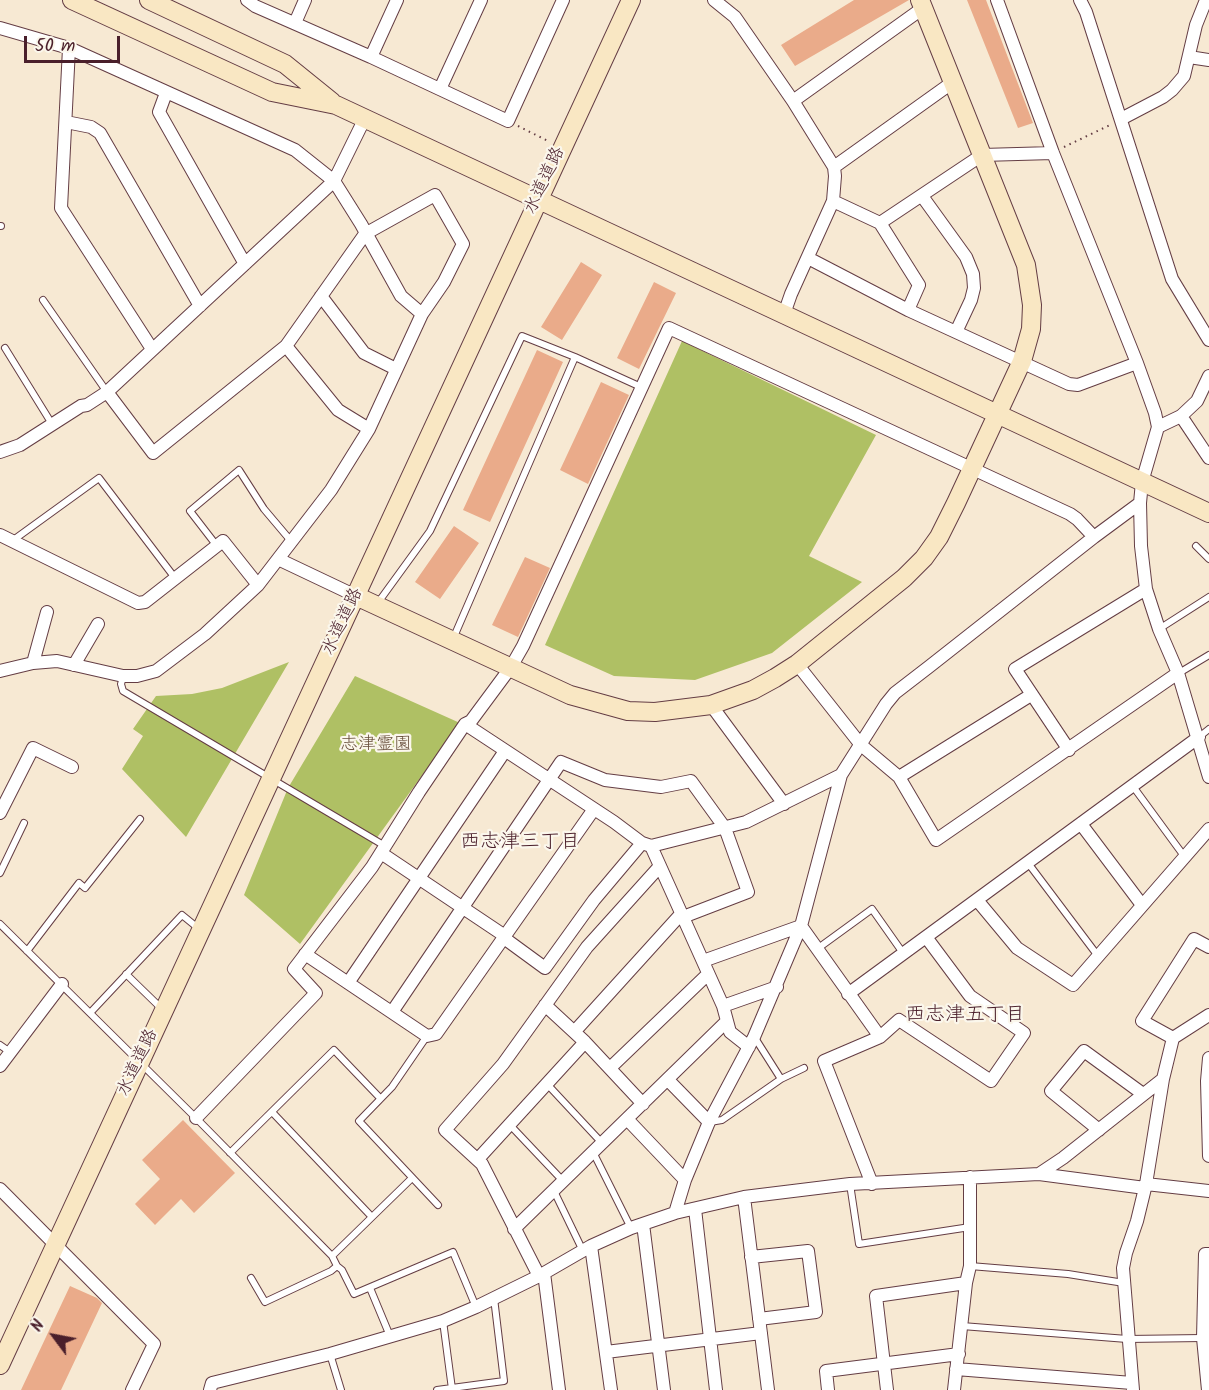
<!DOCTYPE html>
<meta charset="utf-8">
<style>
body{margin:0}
#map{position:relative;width:1209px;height:1390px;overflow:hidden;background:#f7e9d3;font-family:Kalam,sans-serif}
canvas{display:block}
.north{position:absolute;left:24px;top:1306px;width:60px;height:60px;-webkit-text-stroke:4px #fbf7ec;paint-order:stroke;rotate:302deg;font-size:16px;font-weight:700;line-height:24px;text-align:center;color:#4a1f2b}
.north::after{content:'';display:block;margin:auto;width:21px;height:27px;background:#4a1f2b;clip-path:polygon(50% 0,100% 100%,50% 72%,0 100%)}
.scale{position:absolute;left:24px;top:36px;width:96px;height:27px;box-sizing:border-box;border:3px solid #4a1f2b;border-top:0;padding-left:8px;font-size:18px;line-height:21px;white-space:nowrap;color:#4a1f2b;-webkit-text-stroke:4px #fbf7ec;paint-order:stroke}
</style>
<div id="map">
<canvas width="1209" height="1390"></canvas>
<div class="north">N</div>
<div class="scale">50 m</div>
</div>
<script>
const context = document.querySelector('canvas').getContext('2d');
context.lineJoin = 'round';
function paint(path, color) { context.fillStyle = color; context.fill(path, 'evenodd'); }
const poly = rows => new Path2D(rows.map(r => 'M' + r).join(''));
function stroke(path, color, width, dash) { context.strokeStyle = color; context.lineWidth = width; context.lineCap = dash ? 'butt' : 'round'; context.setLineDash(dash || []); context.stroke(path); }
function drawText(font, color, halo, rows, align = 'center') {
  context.font = font + ' Kalam,"Klee One",sans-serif'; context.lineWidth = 4.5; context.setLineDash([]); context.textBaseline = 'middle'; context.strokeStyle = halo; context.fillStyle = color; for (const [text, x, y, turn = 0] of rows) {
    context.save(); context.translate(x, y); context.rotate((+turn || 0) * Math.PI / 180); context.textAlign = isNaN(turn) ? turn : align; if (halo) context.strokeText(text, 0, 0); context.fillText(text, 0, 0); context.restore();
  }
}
const green = poly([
 [682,341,876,435,809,556,862,582,772,653,695,680,614,676,545,645],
 [289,662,186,837,122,769,143,736,133,729,156,696,192,694,222,688],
 [355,676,460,723,300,944,244,895,288,788]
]);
const building = poly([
 [854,0,909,0,795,66,781,45],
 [967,0,986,0,1033,123,1018,128],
 [581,262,602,275,562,340,541,327],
 [654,282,676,293,639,369,617,358],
 [537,350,563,362,490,522,463,510],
 [601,382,629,395,588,484,560,470],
 [454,526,479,543,440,599,415,582],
 [525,557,550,568,518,637,492,625],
 [183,1120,235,1173,194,1213,181,1199,155,1225,135,1204,160,1179,142,1160],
 [70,1286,97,1298,102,1303,61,1390,21,1390]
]);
const path = poly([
 [518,126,548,141],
 [1064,147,1110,125]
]);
const lane = poly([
 [0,226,1,226],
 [43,300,107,392],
 [5,348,52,424],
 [12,541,99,478,175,578],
 [217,546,190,511,239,470,264,509,291,541],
 [1196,546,1209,559],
 [377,604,430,531,522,336,575,357],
 [1159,629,1209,597],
 [453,639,575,357,641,387],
 [1179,673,1209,655],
 [123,677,121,684,123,691,385,846],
 [1199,737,1209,729],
 [1132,785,1184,856],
 [1028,863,1098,956],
 [0,873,24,823],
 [0,924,196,1118,332,1256,412,1178],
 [817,949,872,909,903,953],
 [27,951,79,883,85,888,140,819],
 [126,974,162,1009],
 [90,1013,182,915,198,928],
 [427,1036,392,1087,359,1121,438,1205],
 [755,1038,781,1079],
 [0,1045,10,1052],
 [547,1084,602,1143],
 [272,1112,371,1216],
 [710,1122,722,1120,781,1079,804,1068],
 [510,1125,563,1181],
 [593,1152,631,1228],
 [230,1153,334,1050,380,1098],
 [850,1184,859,1244,970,1227],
 [554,1191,583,1251],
 [337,1266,342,1270,354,1294,453,1252,476,1307],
 [970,1266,1068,1274,1124,1283],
 [251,1278,265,1302,331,1271,337,1266,332,1256],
 [370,1288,390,1336],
 [443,1321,452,1389],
 [962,1326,1127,1339,1203,1338],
 [330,1354,341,1390],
 [437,1390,504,1381,494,1298]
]);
const street = poly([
 [247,0,255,6,371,57,508,121,563,0],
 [714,0,735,17,793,101,834,167,835,176,833,201,791,294,784,314],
 [997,0,1053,153,1137,363,1155,413,1158,427],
 [1080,0,1086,12,1172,279,1209,340],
 [295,23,305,0],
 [0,28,69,48,295,150,334,181,361,224,401,296,422,314],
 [69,48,61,208,152,349],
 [371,57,397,0],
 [1189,57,1209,60],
 [440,89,481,0],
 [166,93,159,112,245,264],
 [793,101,923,8],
 [1121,119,1163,97,1172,90,1184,76,1196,25,1206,0],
 [66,122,91,127,100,133,200,306],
 [834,167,953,82],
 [922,196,966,257,973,274,974,288,971,300,956,332],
 [833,201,880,223,982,155,1053,153],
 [880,223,919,285,908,310],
 [808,258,908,310,1069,384,1078,385,1137,363],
 [321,296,364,353,396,369],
 [286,346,338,410,369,429],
 [1209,376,1197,401,1181,416,1158,427,1142,482,1140,503,1141,546,1146,589,1159,629,1178,673,1209,777],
 [1181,416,1209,458],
 [0,452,20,445,81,406,87,405,107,392,334,181,365,118],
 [0,535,138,603,145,602,223,541,258,585],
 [278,559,356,596],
 [33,663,57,661,123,676,137,676,156,671,205,634,258,585,331,490,369,429,422,314,444,282,463,244,435,195,365,234,286,346,153,453,107,392],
 [797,664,861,745,899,777,936,840,1178,673],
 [74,665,98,624],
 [0,671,33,663,47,612],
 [711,705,784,804],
 [465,724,614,822,642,843,651,846,746,822,841,775],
 [1069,750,1015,669,1146,589],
 [899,777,1031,695],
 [0,813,33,748,72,767],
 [1081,824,1142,905],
 [651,846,723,1006,730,1032,749,1047],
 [381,853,505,936],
 [977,900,1017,948,1073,985,1209,829],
 [504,938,545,968,594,900,642,843],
 [305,954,427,1036,436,1034,594,809],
 [703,961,801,926,880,1037],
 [348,983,505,751],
 [848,994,1199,737],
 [545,1005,585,1042,643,1104],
 [723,1006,777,987],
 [392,1012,561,762,605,780,661,787,691,781,725,828,748,892,683,917],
 [575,1031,681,914],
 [1173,1038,1142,1021,1194,939,1209,947],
 [1209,1058,1207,1081,1209,1156],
 [0,1066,62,984],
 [610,1068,708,974],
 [668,1080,709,1122],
 [196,1118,316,993,294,969,372,867,419,792,465,724,471,721,511,667,523,646,669,328,1070,514,1077,519,1094,537],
 [627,1119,685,1180],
 [1099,1130,1051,1091,1084,1051,1143,1094],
 [478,1159,585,1042],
 [1039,1174,1063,1158,1163,1079,1173,1038,1209,1015],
 [872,1184,824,1061,880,1037,899,1020,991,1081,1024,1033,970,996,926,937],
 [1146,1184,1209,1191],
 [0,1189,154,1344,132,1390],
 [744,1197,768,1390],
 [695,1209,716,1390],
 [675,1213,685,1180,709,1122,754,1037,801,926,841,775,886,704,895,693,930,666,1094,537,1140,503],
 [643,1224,664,1390],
 [514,1229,727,1021],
 [591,1246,611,1390],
 [751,1257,808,1251,816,1312,759,1319],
 [544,1273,559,1390],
 [539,1276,482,1164,445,1130,503,1064,587,947,660,866],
 [606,1352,761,1333],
 [956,1369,1132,1383],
 [210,1390,212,1383,330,1354,443,1321,476,1307,539,1276,591,1246,631,1228,675,1213,744,1197,850,1184,1039,1174,1145,1188],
 [828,1390,826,1371,959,1354],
 [887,1390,876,1296,966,1283],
 [954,1390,966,1283,970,1266,970,1177],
 [1133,1390,1123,1268,1126,1253,1137,1221,1146,1184,1163,1079],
 [1208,1390,1203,1338,1205,1254,1209,1254]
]);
const secondary = poly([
 [72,0,272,92,336,105,1209,513],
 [149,0,285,64,332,102],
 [356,596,570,695,628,711,655,712,711,705,753,690,775,678,797,664,904,578,924,558,939,537,956,503,1022,361,1031,329,1032,305,1026,265,920,0],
 [0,1365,631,0]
]);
const streetNames = [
 ["水道道路",546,181,-65],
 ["水道道路",344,622,-65],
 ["水道道路",139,1063,-65]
];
const parkNames = [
 ["志津霊園",376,746]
];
const neighbourhoodNames = [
 ["西志津三丁目",520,844],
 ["西志津五丁目",965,1017]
];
paint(green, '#afc064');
paint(building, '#eaab8a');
stroke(lane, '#643d44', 8);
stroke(street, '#643d44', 14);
stroke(secondary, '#643d44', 20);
stroke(path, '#643d44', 2, [1.5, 4.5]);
stroke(lane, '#fff', 6);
stroke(street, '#fff', 12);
stroke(secondary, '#f9e7c3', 18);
drawText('18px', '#4a1f2b', '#fbf7ec', streetNames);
drawText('18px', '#684f3c', '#fbf7ec', parkNames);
drawText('20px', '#4a1f2b', '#fbf7ec', neighbourhoodNames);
</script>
